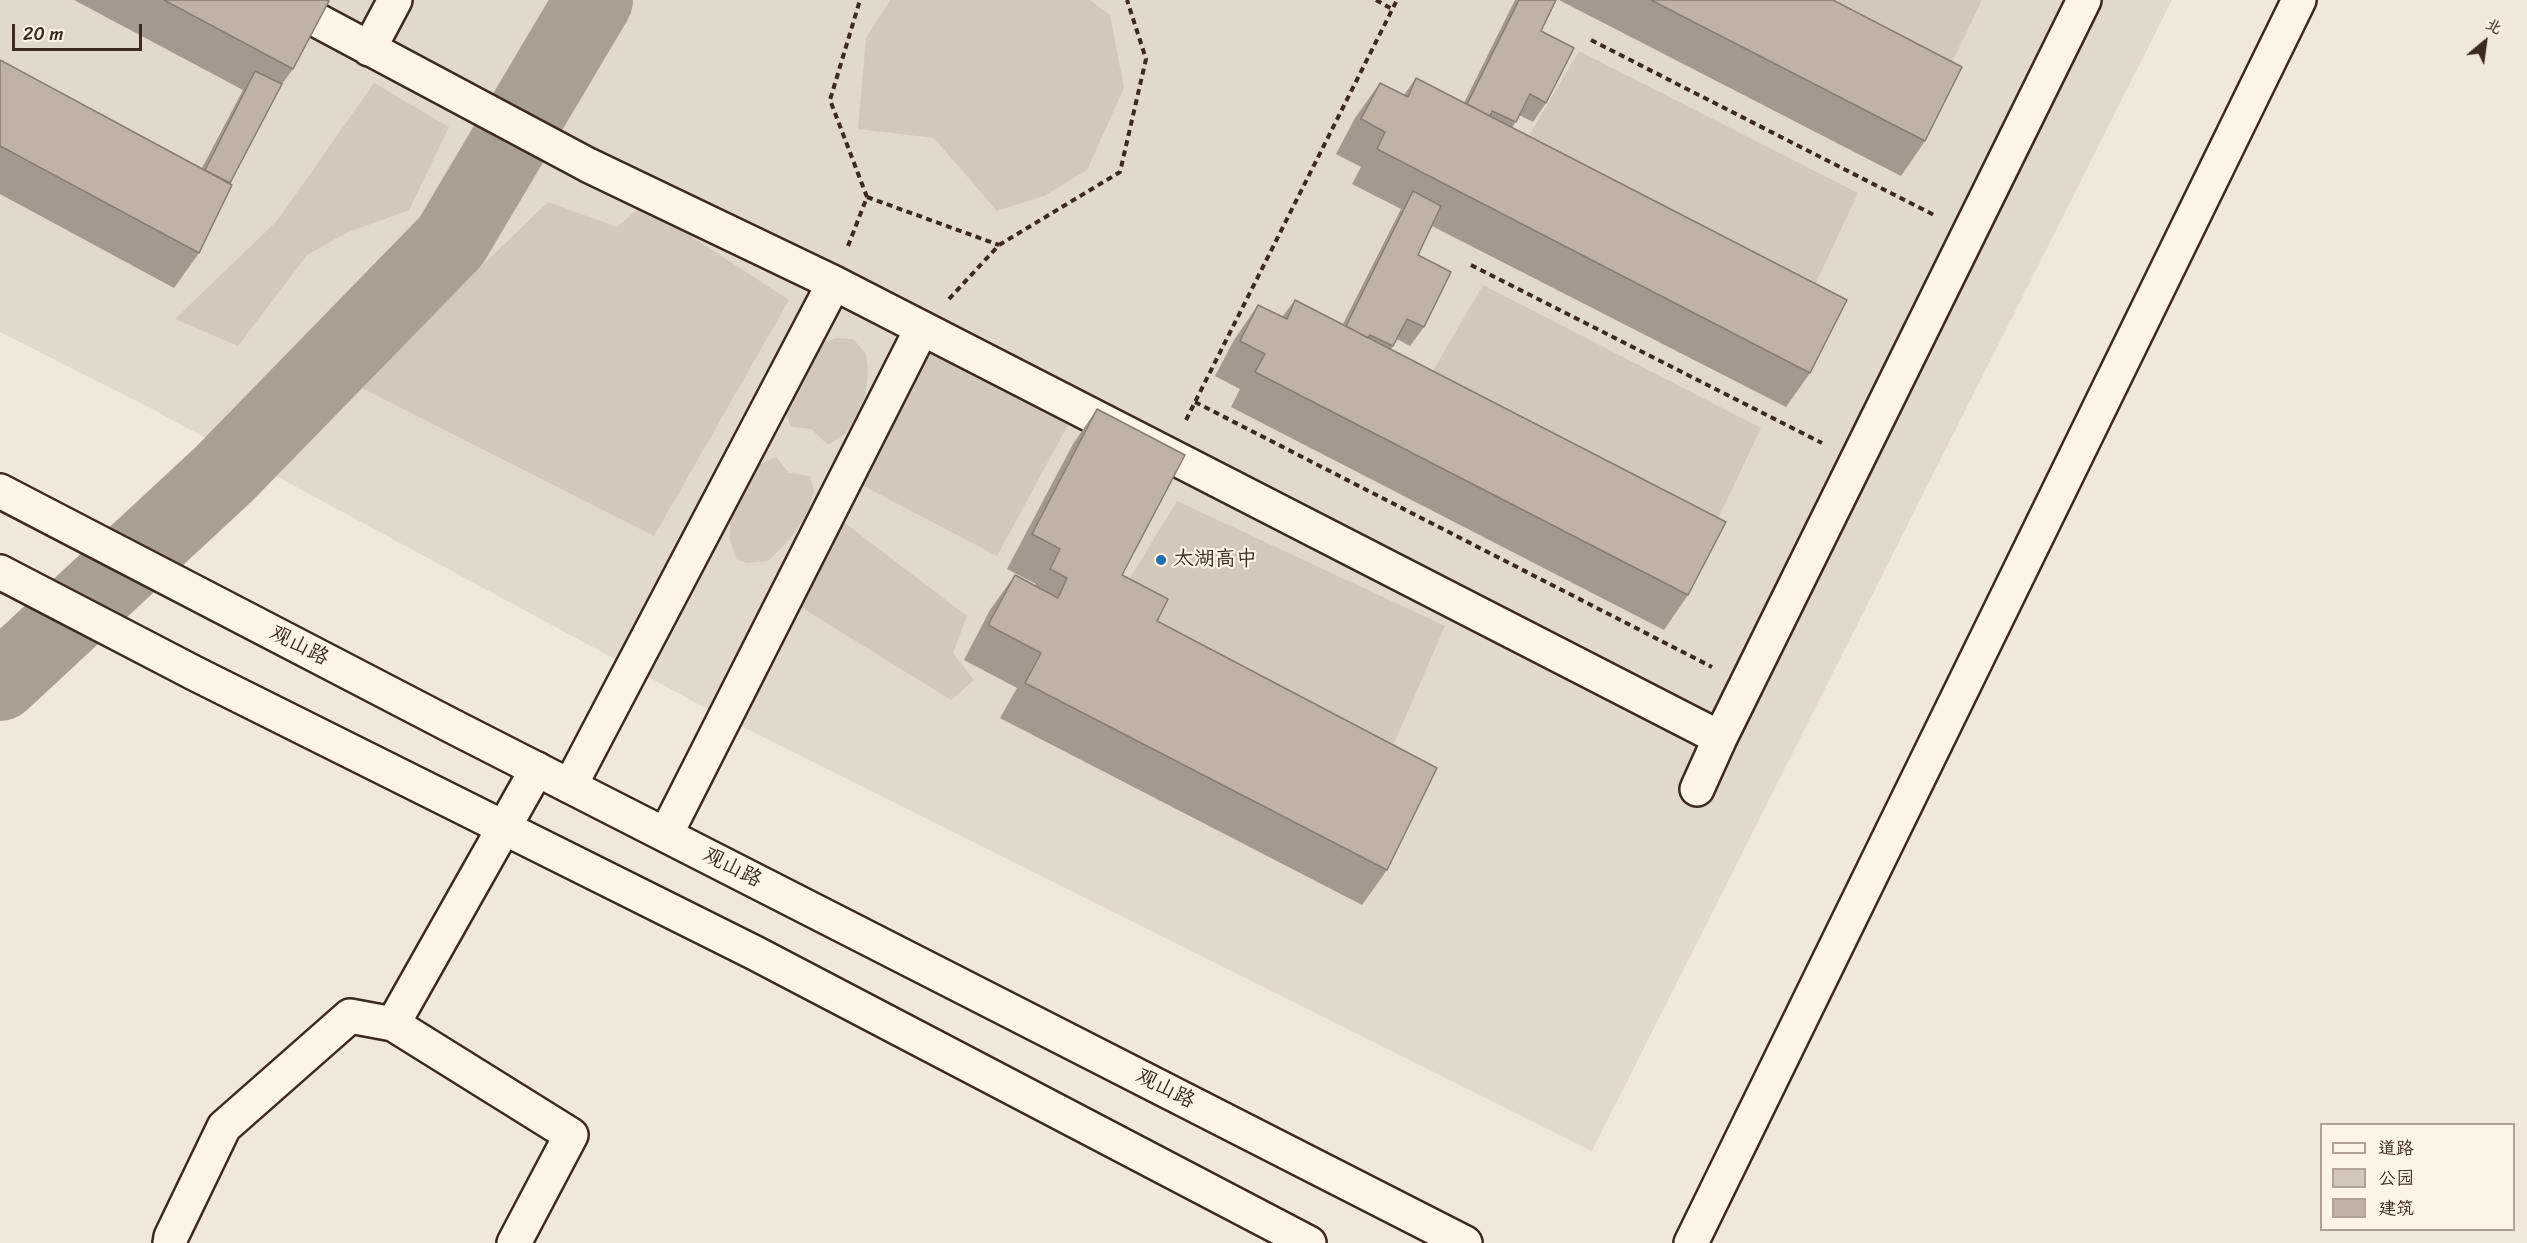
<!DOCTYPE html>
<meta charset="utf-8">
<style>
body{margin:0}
#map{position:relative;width:2527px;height:1243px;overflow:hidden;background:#f0e9d9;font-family:Sriracha,"LXGW WenKai TC",sans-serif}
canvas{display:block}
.legend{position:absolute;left:2320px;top:1123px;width:195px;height:108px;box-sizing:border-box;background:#fcf5e5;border:2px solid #afa495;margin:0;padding:8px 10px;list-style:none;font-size:18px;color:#3b2a1e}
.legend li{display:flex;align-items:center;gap:12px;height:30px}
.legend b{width:30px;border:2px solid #afa495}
.north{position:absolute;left:2455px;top:12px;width:60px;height:60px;-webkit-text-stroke:4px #fcf5e5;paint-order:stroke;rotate:29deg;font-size:16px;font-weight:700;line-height:24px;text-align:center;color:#3b2a1e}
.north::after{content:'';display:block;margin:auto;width:21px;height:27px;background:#3b2a1e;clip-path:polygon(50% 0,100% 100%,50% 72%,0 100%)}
.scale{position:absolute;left:12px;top:24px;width:130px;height:27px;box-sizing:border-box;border:3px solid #3b2a1e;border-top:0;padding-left:8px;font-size:18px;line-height:21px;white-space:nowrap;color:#3b2a1e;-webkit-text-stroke:4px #fcf5e5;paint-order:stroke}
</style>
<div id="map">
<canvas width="2527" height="1243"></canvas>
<ul class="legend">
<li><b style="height:8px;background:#fcf5e5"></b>道路</li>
<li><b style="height:16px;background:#d2c9ba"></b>公园</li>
<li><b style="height:16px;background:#beb3a4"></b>建筑</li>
</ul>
<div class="north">北</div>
<div class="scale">20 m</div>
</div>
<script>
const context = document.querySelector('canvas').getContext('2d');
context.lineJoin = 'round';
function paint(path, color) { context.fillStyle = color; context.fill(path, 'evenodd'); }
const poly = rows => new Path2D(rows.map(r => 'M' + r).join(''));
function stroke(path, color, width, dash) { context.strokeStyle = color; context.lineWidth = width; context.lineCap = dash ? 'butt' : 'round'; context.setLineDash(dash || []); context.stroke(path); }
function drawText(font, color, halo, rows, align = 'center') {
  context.font = font + ' Sriracha,"LXGW WenKai TC",sans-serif'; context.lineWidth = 4.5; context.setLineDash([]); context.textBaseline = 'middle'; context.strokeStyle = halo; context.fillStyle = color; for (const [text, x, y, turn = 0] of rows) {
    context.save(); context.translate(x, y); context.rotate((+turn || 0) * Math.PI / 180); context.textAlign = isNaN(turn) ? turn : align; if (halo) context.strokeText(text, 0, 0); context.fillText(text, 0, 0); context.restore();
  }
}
const built = poly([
 [0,0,2172,0,1592,1151,711,711,152,409,0,332]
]);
const green = poly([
 [890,0,1090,0,1110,15,1124,88,1087,170,1044,196,997,211,934,138,858,129,866,38],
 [1792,0,1982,0,1945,77],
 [1579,51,1858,193,1804,308,1519,152],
 [374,83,449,127,409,210,346,233,307,255,238,346,175,319,277,221],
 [548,202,617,227,643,205,789,300,654,536,358,386],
 [1483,285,1761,428,1707,542,1424,386],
 [836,338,853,339,866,354,868,372,865,396,856,416,846,433,828,445,811,429,791,427,784,408,819,344],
 [929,350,1068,425,997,556,858,483],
 [776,457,789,473,810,476,814,491,807,514,789,540,768,561,747,563,736,559,730,540,730,516,741,491,758,465],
 [1177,501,1445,626,1385,764,1116,601],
 [842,521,967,616,953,653,974,680,951,700,796,604]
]);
const river = poly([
 [0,682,224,474,451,241,594,0]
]);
const path = poly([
 [1376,0,1392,9],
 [1591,40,1934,215],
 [867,197,999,245],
 [848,246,867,197,830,100,860,0],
 [1471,265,1822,443],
 [949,299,999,245,1120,172,1146,59,1127,0],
 [1195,402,1712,667],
 [1186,420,1397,0]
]);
const street = poly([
 [279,0,588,165,834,283,1720,738,2084,0],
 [369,49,395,0],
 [570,786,834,283],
 [1697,789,1720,738],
 [666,834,922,328],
 [170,1243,171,1237,224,1127,350,1016,393,1024],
 [514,1243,571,1135,393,1024,537,769],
 [1691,1243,2299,0]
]);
const secondary = poly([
 [0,491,452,726,1465,1243],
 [0,572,196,674,755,953,1309,1243]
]);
const wall = poly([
 [74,0,326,0,293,69,282,84,230,183,199,253,174,288,0,194,0,60,202,168,243,90],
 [1515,0,1556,0,1541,31,1546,103,1533,122,1519,115,1512,128,1810,373,1786,407,1432,226,1418,255,1424,327,1410,346,1397,339,1391,349,1688,595,1664,630,1231,407,1240,389,1215,376,1234,340,1258,305,1282,317,1295,300,1343,324,1401,209,1352,184,1361,167,1336,154,1355,118,1380,83,1404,95,1416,78,1464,103],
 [1559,0,1833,0,1925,141,1901,176],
 [1097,409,1122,575,1157,621,1387,870,1362,905,1000,718,1017,688,964,660,990,610,1015,575,1035,586,1036,584,1007,569,1073,444]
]);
const building = poly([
 [164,0,326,0,329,1,293,69,164,0],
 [1519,0,1556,0,1541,31,1574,48,1546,103,1530,94,1516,122,1492,111,1490,116,1467,104,1519,0],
 [1651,0,1833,0,1962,67,1925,141,1651,0],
 [0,60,232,185,199,253,0,146,0,60],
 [255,71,282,84,230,183,205,170,255,71],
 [1416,78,1847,300,1810,373,1377,149,1385,132,1361,119,1380,83,1408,97,1416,78],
 [1413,191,1441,206,1418,255,1451,272,1424,327,1407,319,1393,346,1370,335,1368,338,1346,326,1413,191],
 [1295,300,1726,522,1688,595,1255,372,1265,354,1240,341,1258,305,1287,319,1295,300],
 [1097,409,1185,455,1122,575,1168,599,1157,621,1437,768,1387,870,1025,683,1041,653,988,625,1015,575,1058,598,1067,578,1050,569,1060,549,1032,534,1097,409]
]);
const markers = [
 [1161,560,6,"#1f6fb2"]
];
const poiNames = [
 ["太湖高中",1173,560]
];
const streetNames = [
 ["观山路",299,646,27],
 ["观山路",732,868,27],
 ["观山路",1165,1089,27]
];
paint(built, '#e1d9c9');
paint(green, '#d2c9ba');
stroke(river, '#aaa091', 78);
stroke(street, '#3b2a1e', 38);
stroke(secondary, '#3b2a1e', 38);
stroke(path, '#3b2a1e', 4, [6, 4.5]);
stroke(street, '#fcf5e5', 33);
stroke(secondary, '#fcf5e5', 33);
paint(wall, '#a39a8d');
paint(building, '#beb3a4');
stroke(building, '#857d73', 1.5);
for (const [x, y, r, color] of markers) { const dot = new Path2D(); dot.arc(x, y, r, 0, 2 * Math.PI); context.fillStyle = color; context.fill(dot); stroke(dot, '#fcf5e5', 2); }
drawText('21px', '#3b2a1e', '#fcf5e5', poiNames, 'left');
drawText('21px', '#3b2a1e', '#fcf5e5', streetNames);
</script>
